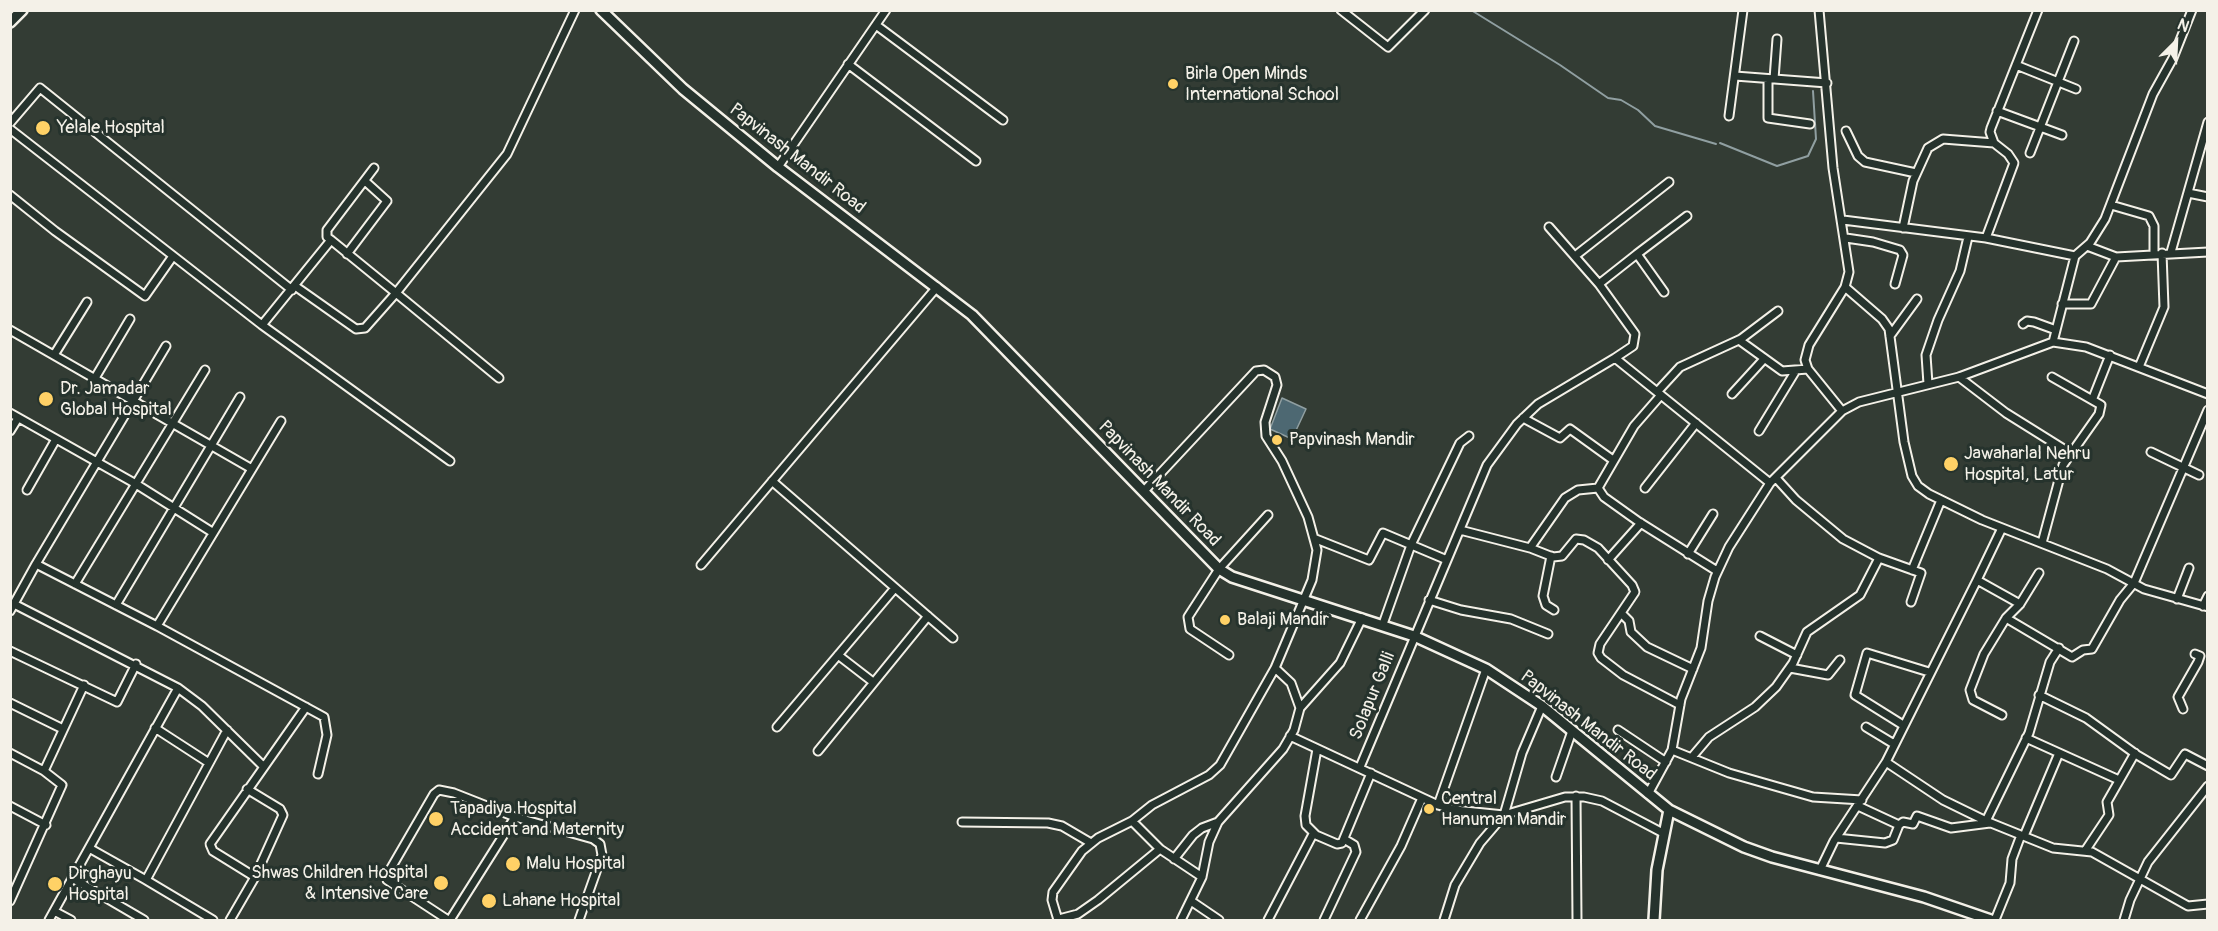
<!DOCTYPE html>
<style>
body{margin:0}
#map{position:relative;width:2218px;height:931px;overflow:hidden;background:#333c34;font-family:Pangolin,sans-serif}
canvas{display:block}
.frame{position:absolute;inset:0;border:12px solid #f4f1e8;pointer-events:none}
.north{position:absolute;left:2146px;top:12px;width:60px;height:60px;-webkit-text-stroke:4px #26332d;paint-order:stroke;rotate:24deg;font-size:16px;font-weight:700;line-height:24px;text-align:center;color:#f4f1e8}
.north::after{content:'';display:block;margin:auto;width:21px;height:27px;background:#f4f1e8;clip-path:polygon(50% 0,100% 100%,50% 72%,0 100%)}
</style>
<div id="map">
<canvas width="2218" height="931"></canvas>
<div class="frame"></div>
<div class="north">N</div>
</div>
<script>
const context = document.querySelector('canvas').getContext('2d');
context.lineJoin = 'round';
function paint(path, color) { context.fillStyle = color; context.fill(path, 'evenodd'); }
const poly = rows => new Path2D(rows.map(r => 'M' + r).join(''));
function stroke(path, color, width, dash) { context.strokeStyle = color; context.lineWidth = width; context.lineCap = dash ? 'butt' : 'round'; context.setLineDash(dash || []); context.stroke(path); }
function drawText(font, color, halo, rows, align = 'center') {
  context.font = font + ' Pangolin,sans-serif'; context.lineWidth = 6; context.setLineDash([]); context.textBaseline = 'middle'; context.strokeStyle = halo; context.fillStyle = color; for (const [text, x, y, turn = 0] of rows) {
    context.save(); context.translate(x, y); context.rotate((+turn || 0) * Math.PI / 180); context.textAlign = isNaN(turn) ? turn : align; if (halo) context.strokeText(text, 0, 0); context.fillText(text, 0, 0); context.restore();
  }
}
const water = poly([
 [1282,398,1306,409,1292,439,1270,429,1282,398]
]);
const stream = poly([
 [1471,10,1560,65,1608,98,1621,100,1638,110,1655,126,1716,144],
 [1720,143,1777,166,1808,156,1816,139,1813,91]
]);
const street = poly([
 [1341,10,1388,47,1425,10],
 [876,25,1003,120],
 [848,64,976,161],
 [2016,65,2076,89],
 [1735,76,1827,83],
 [1768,79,1768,118,1810,124],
 [1774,79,1777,39],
 [1997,111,2062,135],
 [1729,116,1743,10],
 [10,123,40,88,292,290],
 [10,129,262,325,331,240,396,293,507,154,575,10],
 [1846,131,1858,156,1865,162,1916,173],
 [2030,153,2074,41],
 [778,167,886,10],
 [2188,193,2208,197],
 [10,195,55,231,145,296,173,256],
 [2111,205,2149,216,2154,226,2154,253],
 [1843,220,1986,238,2075,256,2053,342],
 [1549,227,1599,284],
 [1903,228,1913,181,1928,148,1943,139,1994,143],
 [1846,238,1873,242,1900,250,1903,255,1895,284],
 [1986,238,2014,163,2008,154,1994,143,1990,132,1991,128,2038,10],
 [331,240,327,237,327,230,374,168],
 [2087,246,2116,257,2208,252],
 [2171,252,2208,122],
 [347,254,387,201,365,181],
 [1637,254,1687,216],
 [1575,256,1669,182],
 [2075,256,2090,243,2105,219,2153,94,2173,58,2192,10],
 [295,286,356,329,365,328,396,293,499,378],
 [1845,287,1882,319,1889,329,1904,442,1912,476,1918,486,1929,494,1982,520,2107,569,2144,589,2208,607],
 [2062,304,2091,304,2116,257],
 [2023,324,2027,321,2034,322,2056,330],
 [262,325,450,461],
 [10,330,252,469],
 [1890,336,1917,299],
 [1739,340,1782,371,1808,369],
 [166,346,36,564,157,626,281,421],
 [54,355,87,302],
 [1615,358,1633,346,1635,334,1599,284,1637,254,1664,292],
 [2139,367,2164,307,2162,253],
 [1959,377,2006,413,2070,453],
 [95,378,130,319],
 [1928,384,1926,355,1938,320,1960,271,1968,237],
 [1657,392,1680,367,1741,339,1778,311],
 [1732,394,1764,359],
 [1661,395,1634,426,1598,488,1604,497,1639,522,1717,571],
 [2093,398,2110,355],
 [1842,411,1859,402,1959,377,2053,342,2086,347,2208,394],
 [10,413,136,484,212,532],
 [1523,418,1560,438,1570,429,1613,460],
 [10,431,18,418],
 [1759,431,1795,372],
 [2151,452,2199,475],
 [1776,478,1796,500,1843,539,1879,558,1921,573,1911,602],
 [772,481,953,638],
 [1645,488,1696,423],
 [27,490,56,439],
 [1144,491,1256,371,1264,370,1275,377,1277,385,1265,422,1266,436,1282,461,1308,517,1317,550,1312,580,1275,668,1291,683,1300,708,1294,730,1283,749,1218,822,1209,842,1202,877,1181,920],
 [2002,528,1977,580,2020,604,2006,618,2072,657,2083,650,2092,649,2120,600,2134,583,2208,410],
 [1460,530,1530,548,1553,557,1562,556,1576,539,1584,540,1598,548,1632,585,1635,592,1600,644,1598,653,1601,658,1623,675,1680,705],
 [1316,539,1369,560,1383,533,1447,560],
 [2042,543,2063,465,2099,414,2101,405,2052,377],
 [1530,548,1565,498,1578,490,1598,488],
 [1688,554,1713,514],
 [1551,556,1543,596,1546,605,1554,610],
 [1608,560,1641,523],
 [701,565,937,287],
 [1912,570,1941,500],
 [75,584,205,370],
 [2177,599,2189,568],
 [1429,600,1461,610,1511,619,1548,634],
 [14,604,178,688,202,706,263,766],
 [2020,604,2039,573],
 [116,605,240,397],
 [2203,606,2208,596],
 [10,611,36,564],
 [1621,613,1629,621,1631,632,1647,647,1693,669],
 [1383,624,1411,545,1460,443,1469,436],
 [157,626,324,717,327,735,318,774],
 [1760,636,1797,655],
 [10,651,117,702,136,664],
 [838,655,873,682],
 [1229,655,1190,629,1188,617,1219,569,1268,515],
 [1790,668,1828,675,1840,660],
 [2039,695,2086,718,2137,755,2171,775,2185,754,2208,766],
 [10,703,63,729],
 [1300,708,1340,663,1362,618],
 [2183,709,2178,697,2198,662,2200,656,2195,654],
 [2002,715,1973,700,1970,690,1984,654,2006,618],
 [1903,725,1855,695,1867,653,1929,672],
 [777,727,895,588],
 [1866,727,1894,744],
 [155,728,209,763],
 [1618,730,1666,762],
 [1290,736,1438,805,1486,669],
 [2026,738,2119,780],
 [1317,749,1305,816,1306,825,1316,835,1337,844,1342,843,1371,773],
 [1672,750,1729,773,1813,797,1862,800],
 [818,751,928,616],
 [10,753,44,771],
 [1692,757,1709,737,1755,707,1776,687,1793,663,1807,632,1860,595,1879,558],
 [1886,762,1943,800,1986,821,2053,848,2092,852,2188,906,2208,904],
 [1360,767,1487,465,1517,424,1538,404,1615,358,1770,483],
 [1556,777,1572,731],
 [247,789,280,809,283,815,255,877],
 [1648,794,1672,750,1681,699,1701,648,1708,601,1715,577,1729,547,1770,483,1842,411,1808,369,1805,360,1809,345,1845,287,1849,272,1833,168,1819,10],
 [1576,796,1577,920],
 [1438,805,1455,810,1504,815,1565,797,1584,797,1602,801,1663,833],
 [10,806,46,825],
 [1858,806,1899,825],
 [1132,821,1160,849],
 [1986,821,2029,733,2050,662,2059,648],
 [962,822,1048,823,1062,826,1091,843],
 [2024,836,2059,753],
 [1836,838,1885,843,1893,840,1899,825,1903,822,1913,824,1917,816,1951,828,1990,823],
 [89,848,146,880,227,730],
 [2085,851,2109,815,2107,802,2135,753],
 [1174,859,1193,835,1202,828,1218,822],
 [1820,870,1834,841,1886,762,1977,580],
 [72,878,144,920],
 [146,880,213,920],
 [10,901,62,785,44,771,84,685],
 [1191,901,1219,920],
 [54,911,71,920],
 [1059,919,1078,914,1098,900,1160,849,1202,877],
 [49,920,178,688],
 [230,920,255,877,213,851,210,844,306,707],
 [448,920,387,880,387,875,434,794,439,790,454,793,515,817],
 [450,920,515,817,593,839,600,844,602,855,579,920],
 [1058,920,1052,900,1053,892,1082,851,1098,838,1132,821,1152,805,1209,775,1220,765,1275,668],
 [1268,920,1313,834],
 [1324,920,1356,852,1354,845,1344,839],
 [1360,920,1401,846,1422,798],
 [1444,920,1455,885,1480,843,1504,815,1522,753,1542,706],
 [1995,920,2010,883,2012,859,2021,835],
 [2124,920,2130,900,2148,862,2208,786]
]);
const secondary = poly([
 [601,10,683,89,778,167,972,315,1219,569,1232,577,1414,636,1486,669,1542,706,1669,810,1744,847,1772,857,1924,897,1991,920],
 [10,22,22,10],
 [1654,920,1657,870,1669,810]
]);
const markers = [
 [1173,84,6,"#ffd166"],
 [43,128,8,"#ffd166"],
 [46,399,8,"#ffd166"],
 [1277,440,6,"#ffd166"],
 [1951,464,8,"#ffd166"],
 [1225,620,6,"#ffd166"],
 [1429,809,6,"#ffd166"],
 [436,819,8,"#ffd166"],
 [513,864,8,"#ffd166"],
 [441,883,8,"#ffd166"],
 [55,884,8,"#ffd166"],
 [489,901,8,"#ffd166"]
];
const poiNames = [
 ["Birla Open Minds",1185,74],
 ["International School",1185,95],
 ["Yelale Hospital",57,128],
 ["Dr. Jamadar",60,389],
 ["Global Hospital",60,410],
 ["Papvinash Mandir",1289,440],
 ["Jawaharlal Nehru",1964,454],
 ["Hospital, Latur",1964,475],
 ["Balaji Mandir",1237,620],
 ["Central",1441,799],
 ["Hanuman Mandir",1441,820],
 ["Tapadiya Hospital",450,809],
 ["Accident and Maternity",450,830],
 ["Malu Hospital",526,864],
 ["Shwas Children Hospital",428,873,"right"],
 ["& Intensive Care",428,894,"right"],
 ["Dirghayu",68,874],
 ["Hospital",68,895],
 ["Lahane Hospital",502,901]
];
const streetNames = [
 ["Papvinash Mandir Road",797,159,38],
 ["Papvinash Mandir Road",1159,484,46],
 ["Solapur Galli",1373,696,-68],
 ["Papvinash Mandir Road",1588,726,38]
];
paint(water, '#4d6872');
stroke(water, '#909fa1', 1.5);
stroke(stream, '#909fa1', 2);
stroke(street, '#f4f1e8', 11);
stroke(secondary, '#f4f1e8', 14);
stroke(street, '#26332d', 7);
stroke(secondary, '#26332d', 9);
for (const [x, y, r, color] of markers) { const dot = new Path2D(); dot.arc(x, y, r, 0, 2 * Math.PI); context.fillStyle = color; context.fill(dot); stroke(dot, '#26332d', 2); }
drawText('18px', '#f4f1e8', '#26332d', poiNames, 'left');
drawText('18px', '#f4f1e8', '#26332d', streetNames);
</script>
